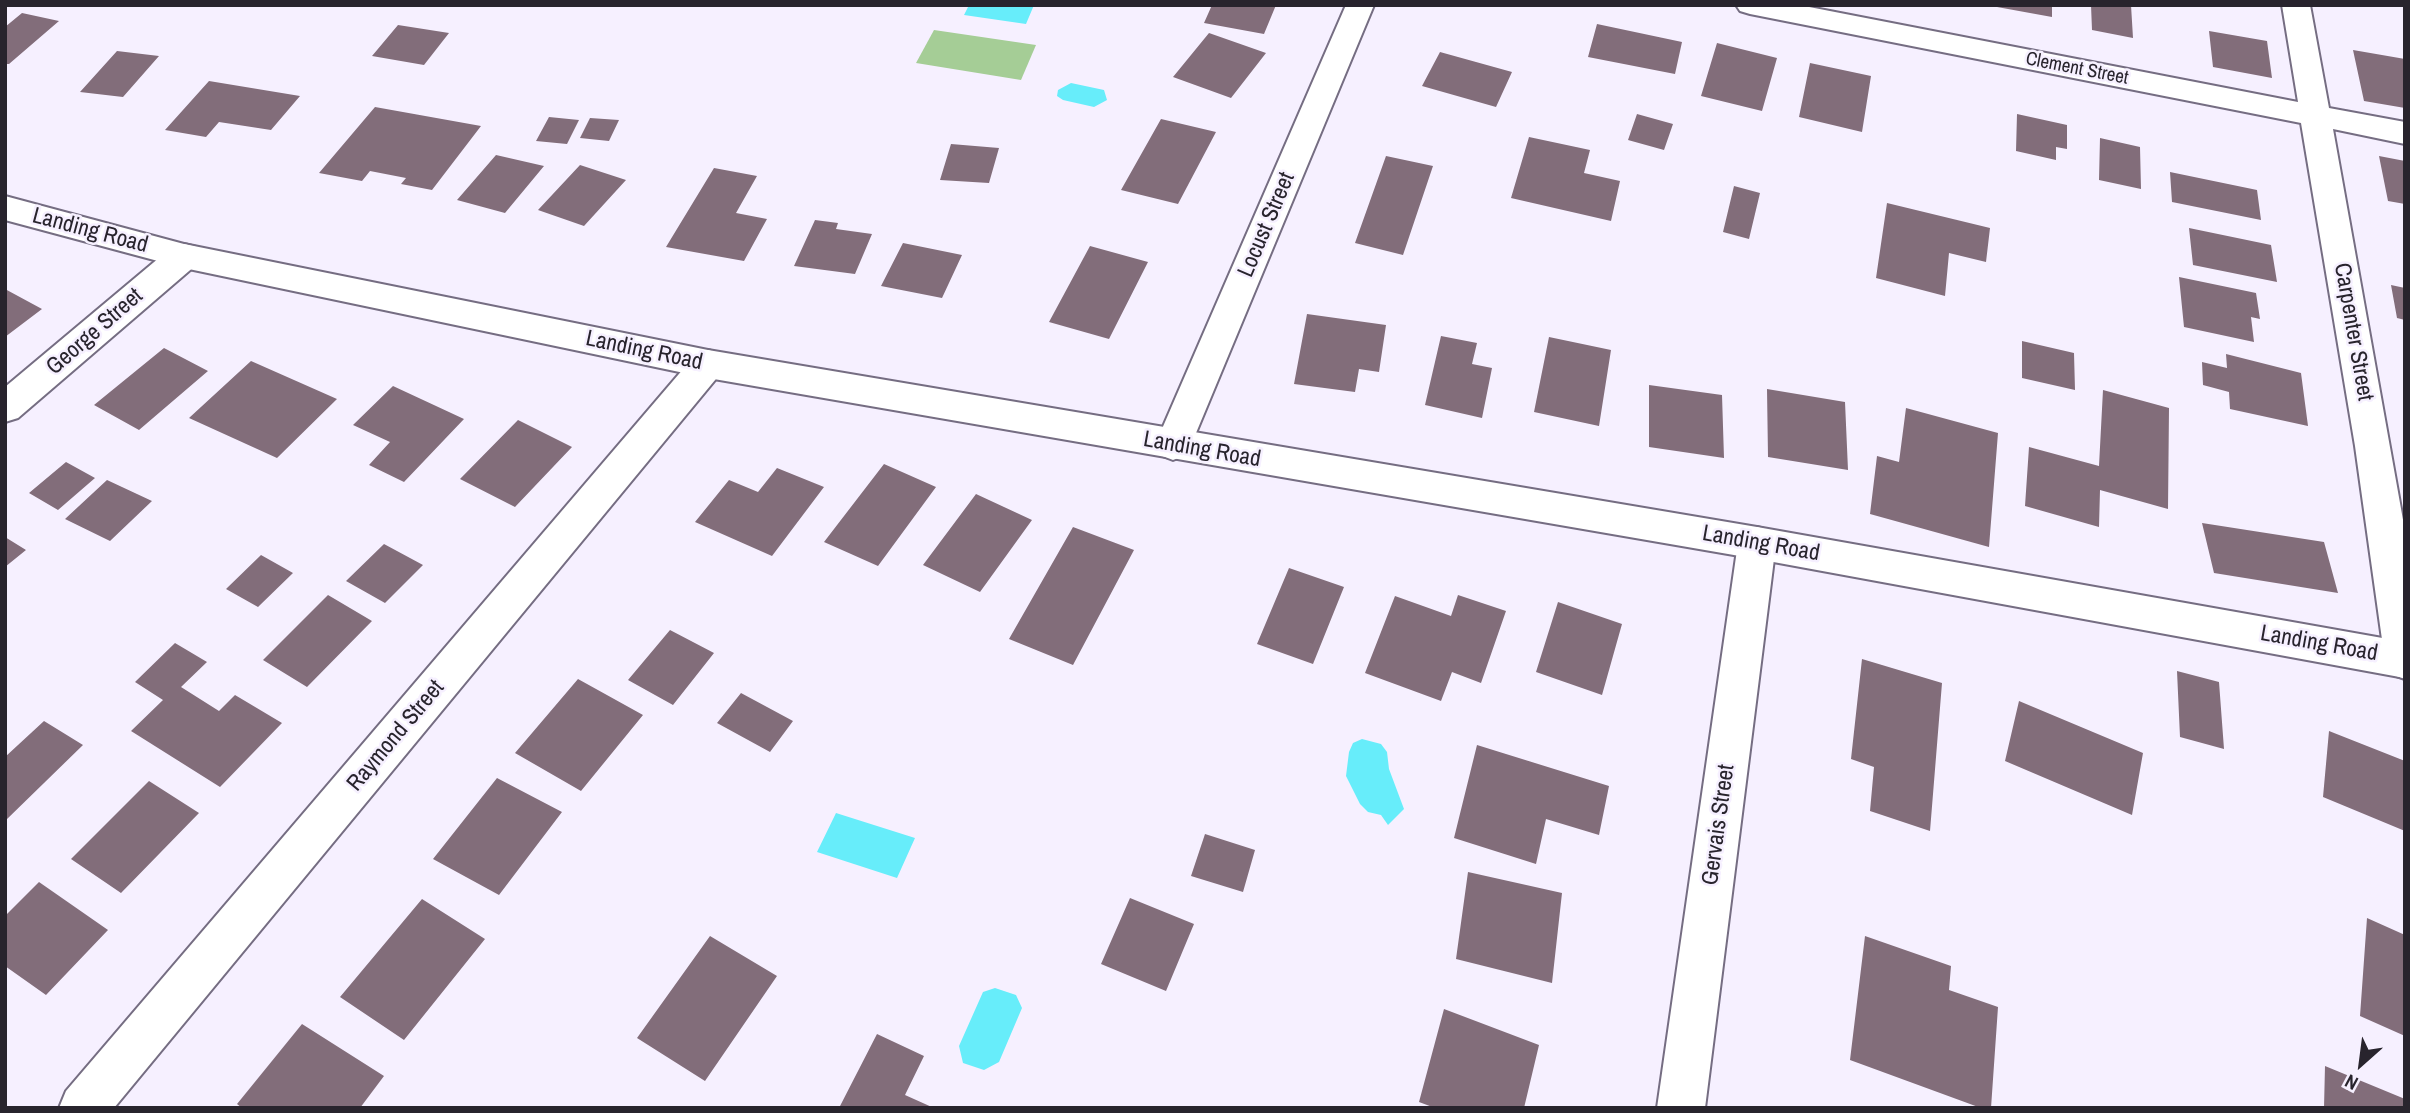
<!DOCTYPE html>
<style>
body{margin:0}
#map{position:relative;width:2410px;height:1113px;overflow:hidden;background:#f6f0ff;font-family:"Archivo Narrow",sans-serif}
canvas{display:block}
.frame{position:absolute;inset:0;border:7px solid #28242d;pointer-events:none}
.north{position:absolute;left:2326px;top:1029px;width:70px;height:70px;-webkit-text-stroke:5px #f6f0ff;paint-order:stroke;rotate:208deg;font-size:19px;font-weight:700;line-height:28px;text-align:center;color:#28242d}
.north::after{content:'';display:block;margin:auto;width:24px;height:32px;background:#28242d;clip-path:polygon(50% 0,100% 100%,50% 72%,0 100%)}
</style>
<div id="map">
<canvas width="2410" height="1113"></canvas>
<div class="frame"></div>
<div class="north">N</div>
</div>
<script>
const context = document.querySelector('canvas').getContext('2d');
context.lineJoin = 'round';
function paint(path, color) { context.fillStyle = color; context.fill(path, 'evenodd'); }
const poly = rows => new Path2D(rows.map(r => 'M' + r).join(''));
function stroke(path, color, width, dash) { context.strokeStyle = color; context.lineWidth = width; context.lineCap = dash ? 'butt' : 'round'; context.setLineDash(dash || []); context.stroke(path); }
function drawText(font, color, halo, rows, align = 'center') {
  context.font = font + ' "Archivo Narrow",sans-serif'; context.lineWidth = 5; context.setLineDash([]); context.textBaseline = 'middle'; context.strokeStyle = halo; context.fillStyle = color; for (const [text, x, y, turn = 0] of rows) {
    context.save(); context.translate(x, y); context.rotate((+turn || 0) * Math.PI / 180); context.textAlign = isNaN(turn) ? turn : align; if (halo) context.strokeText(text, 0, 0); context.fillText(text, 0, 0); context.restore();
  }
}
const green = poly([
 [934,30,1036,45,1021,80,916,63]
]);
const water = poly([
 [969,5,1034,5,1026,24,964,15],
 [1071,83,1104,90,1107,100,1094,107,1063,100,1057,96,1058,90],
 [1362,739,1381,744,1387,752,1389,769,1404,809,1388,825,1381,815,1368,812,1360,804,1346,776,1349,752,1353,743],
 [836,813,915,838,897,878,817,852],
 [995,988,1016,995,1022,1008,999,1062,984,1070,963,1063,959,1046,983,992]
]);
const building = poly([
 [1212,5,1276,5,1264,34,1204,23],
 [1997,5,2052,5,2052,17,1997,7],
 [2091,5,2131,5,2133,38,2092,30],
 [22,13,59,21,9,64,5,64,5,27],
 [1597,24,1682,42,1675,74,1588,57],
 [398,25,449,33,424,65,372,56],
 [2209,31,2267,41,2272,78,2213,67],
 [1209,33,1266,53,1231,98,1173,77],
 [1717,43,1777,58,1762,111,1701,96],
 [2353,50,2405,59,2405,108,2364,101],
 [117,51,159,56,123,97,80,92],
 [1440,52,1512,72,1496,107,1422,86],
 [1810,63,1871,76,1862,132,1799,117],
 [209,81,300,96,271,130,219,122,206,137,165,130],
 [375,107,481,126,432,190,401,184,406,178,370,171,362,181,319,173],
 [1637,114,1673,124,1664,150,1628,140],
 [2017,114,2067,125,2067,149,2056,147,2056,160,2016,151],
 [549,117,579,120,567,144,536,141],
 [590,118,619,120,609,141,580,138],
 [1161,119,1216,132,1178,204,1121,190],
 [1529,137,1590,150,1584,173,1620,181,1611,221,1511,198],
 [2100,138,2140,147,2141,189,2099,180],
 [951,144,999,148,989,183,940,180],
 [496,155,544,166,505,213,457,200],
 [1386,156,1433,166,1403,255,1355,243],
 [2379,156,2405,161,2405,204,2388,201],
 [580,165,626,180,584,226,538,210],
 [714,168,757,176,736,213,767,219,744,261,666,247],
 [2170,172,2257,190,2261,220,2172,202],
 [1734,186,1760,193,1749,239,1723,232],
 [1887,203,1990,228,1986,262,1949,253,1945,296,1876,278],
 [815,220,838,223,836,229,872,234,855,274,794,266],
 [2189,228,2271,245,2277,282,2193,265],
 [903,243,962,255,942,298,881,286],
 [1090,246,1148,262,1109,339,1049,322],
 [2179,277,2256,293,2260,319,2251,317,2254,342,2184,327],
 [2391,285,2405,288,2405,320,2397,318],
 [5,289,42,309,5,337],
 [1307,314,1386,325,1379,372,1359,369,1355,392,1294,384],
 [1441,336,1477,343,1472,364,1492,368,1482,418,1425,405],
 [1549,337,1611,350,1599,426,1534,412],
 [2022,341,2074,353,2075,390,2022,378],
 [164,348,208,371,139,430,94,405],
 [2226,354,2301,373,2308,426,2230,409,2229,392,2203,385,2202,362,2227,368],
 [251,361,337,399,277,458,189,418],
 [1649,385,1722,395,1724,458,1649,447],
 [393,386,464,419,404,482,369,465,390,442,353,425],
 [1767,389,1845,402,1848,470,1768,457],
 [2103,390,2169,408,2168,509,2100,490,2099,527,2025,506,2029,447,2099,466],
 [1906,408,1998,433,1989,547,1870,514,1877,456,1899,462],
 [518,420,572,447,515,507,460,479],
 [66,462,95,478,58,510,29,493],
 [884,464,936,487,878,566,824,542],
 [777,468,824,487,772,556,695,522,729,480,758,492],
 [107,480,152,501,110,541,65,519],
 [976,494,1032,520,980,592,923,565],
 [2202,523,2324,542,2338,593,2214,573],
 [1073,527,1134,550,1073,665,1009,639],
 [5,537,26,550,5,567],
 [384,544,423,565,385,603,346,581],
 [261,555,293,573,258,607,226,589],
 [1289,568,1344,587,1313,664,1257,644],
 [328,595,372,621,307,687,263,660],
 [1458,595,1506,611,1481,683,1452,672,1441,701,1365,673,1395,596,1451,616],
 [1558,602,1622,624,1602,695,1536,672],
 [670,630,714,653,673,705,628,680],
 [175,643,207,662,181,687,219,711,235,695,282,723,220,787,131,731,163,700,135,682],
 [1862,659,1942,683,1930,831,1870,811,1874,767,1851,759],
 [2177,671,2219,682,2224,749,2180,737],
 [578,679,643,715,581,791,515,753],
 [741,693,793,721,770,752,717,723],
 [2019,701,2143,753,2132,815,2005,761],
 [44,721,83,745,5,821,5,757],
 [2329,731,2405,761,2405,831,2323,797],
 [1477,745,1609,786,1599,835,1546,819,1536,864,1454,838],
 [497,778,562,812,499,895,433,859],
 [149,781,199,813,121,893,71,859],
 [1205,834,1255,850,1243,892,1191,876],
 [1468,872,1562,893,1552,983,1456,959],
 [39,882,108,930,46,995,5,966,5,916],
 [1130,898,1194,924,1166,991,1101,964],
 [422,899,485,939,404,1040,340,997],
 [2367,918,2405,935,2405,1036,2360,1016],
 [710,936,777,976,705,1081,637,1038],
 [1865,936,1951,966,1949,990,1998,1007,1991,1108,1981,1108,1850,1060],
 [1444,1009,1539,1045,1524,1108,1435,1108,1419,1102],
 [302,1024,384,1076,360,1108,242,1108,237,1104],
 [877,1034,924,1056,905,1095,934,1108,839,1108],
 [2325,1066,2405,1099,2405,1108,2324,1108]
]);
const minor = poly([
 [1346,5,1374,5,1191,445,1186,455,1173,460,1160,455,1155,445,1346,5],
 [1736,5,1799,5,2298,102,2282,5,2310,5,2329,108,2405,122,2405,144,2333,129,2405,531,2405,679,2391,674,2385,661,2355,446,2301,123,1750,14,1740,11,1736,5],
 [184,244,196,247,201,256,196,265,18,418,5,422,5,387,172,247,184,244],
 [708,350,720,354,726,364,720,374,114,1108,59,1108,66,1091,696,354,708,350],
 [1757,527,1771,531,1776,543,1705,1108,1657,1108,1738,543,1743,531,1757,527]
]);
const tertiary = poly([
 [5,196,184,244,708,350,1757,527,2405,642,2405,678,1757,559,708,378,184,268,5,220,5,196]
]);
const farStreetnames = [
 ["Clement Street",2077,69,11]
];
const streetNames = [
 ["Locust Street",1267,225,-67],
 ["Landing Road",90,231,15],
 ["George Street",95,332,-41],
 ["Carpenter Street",2353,332,80],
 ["Landing Road",644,351,12],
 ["Landing Road",1202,450,10],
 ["Landing Road",1761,544,10],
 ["Landing Road",2319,644,10],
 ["Raymond Street",396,736,-50],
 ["Gervais Street",1719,825,-82]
];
paint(green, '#a5cd96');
paint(water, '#67edfa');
paint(building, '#826d7a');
stroke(minor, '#756d82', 4);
stroke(tertiary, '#756d82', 4);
paint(minor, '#fff');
paint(tertiary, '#fff');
drawText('19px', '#28242d', '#f6f0ff', farStreetnames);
drawText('23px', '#28242d', '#f6f0ff', streetNames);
</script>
